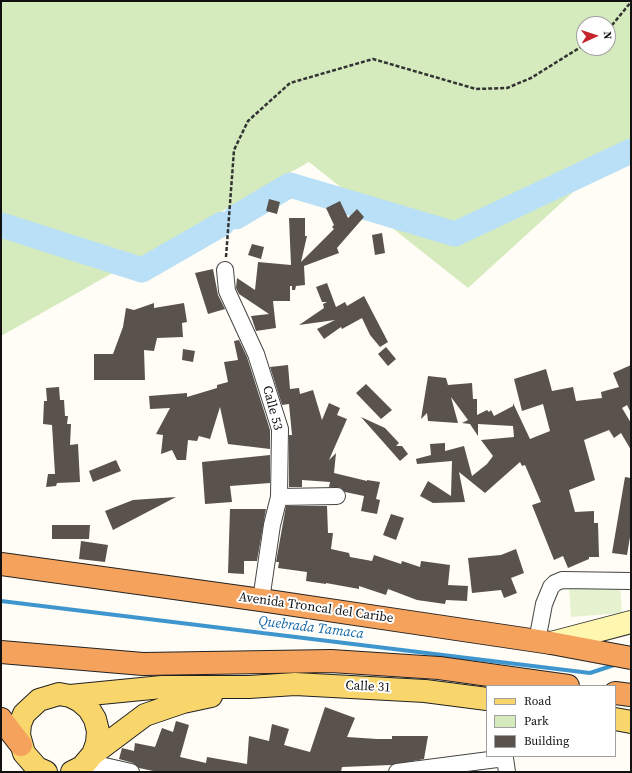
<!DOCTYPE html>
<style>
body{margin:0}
#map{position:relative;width:632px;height:773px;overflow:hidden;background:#fffdf5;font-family:"Source Serif 4",serif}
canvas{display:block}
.frame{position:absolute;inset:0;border:2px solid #111;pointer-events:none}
.legend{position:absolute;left:486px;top:685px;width:130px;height:72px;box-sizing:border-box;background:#fff;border:1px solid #a0a0a0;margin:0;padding:5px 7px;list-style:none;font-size:12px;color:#111}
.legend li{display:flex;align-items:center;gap:8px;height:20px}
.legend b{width:20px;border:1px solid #a0a0a0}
.north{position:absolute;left:576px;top:16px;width:40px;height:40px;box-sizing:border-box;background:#fff;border:1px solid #a0a0a0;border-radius:50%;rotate:87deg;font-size:11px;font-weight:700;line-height:16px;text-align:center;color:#111}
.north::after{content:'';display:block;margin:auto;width:14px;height:18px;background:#c4262e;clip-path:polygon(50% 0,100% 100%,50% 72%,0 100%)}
</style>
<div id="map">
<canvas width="632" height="773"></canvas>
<div class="frame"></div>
<ul class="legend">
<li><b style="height:5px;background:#f9d66b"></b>Road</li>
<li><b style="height:11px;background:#d5ebbd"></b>Park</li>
<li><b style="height:11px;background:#5a524d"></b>Building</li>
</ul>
<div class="north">N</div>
</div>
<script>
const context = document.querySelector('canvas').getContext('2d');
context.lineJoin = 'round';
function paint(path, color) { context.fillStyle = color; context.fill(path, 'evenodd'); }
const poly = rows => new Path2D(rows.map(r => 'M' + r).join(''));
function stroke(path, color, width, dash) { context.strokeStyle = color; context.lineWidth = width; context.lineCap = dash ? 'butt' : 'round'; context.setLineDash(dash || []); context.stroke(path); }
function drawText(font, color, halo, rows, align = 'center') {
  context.font = font + ' "Source Serif 4",serif'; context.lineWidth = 4; context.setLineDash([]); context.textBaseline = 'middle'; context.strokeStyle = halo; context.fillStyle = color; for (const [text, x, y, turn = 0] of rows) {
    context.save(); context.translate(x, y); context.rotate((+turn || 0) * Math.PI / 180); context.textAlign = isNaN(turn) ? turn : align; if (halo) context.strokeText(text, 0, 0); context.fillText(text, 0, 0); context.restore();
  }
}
const green = poly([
 [1,1,631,1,631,141,602,156,593,174,468,288,309,162,1,336],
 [584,24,608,24,608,48,584,48]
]);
const pitch = poly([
 [620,584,622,613,571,617,569,587]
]);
const stream = poly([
 [1,601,590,673,617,664]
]);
const river = poly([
 [236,217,290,185,455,234,631,151],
 [1,225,142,270,222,224]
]);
const building = poly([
 [269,199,280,202,277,214,266,211],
 [340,201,348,218,357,209,364,217,337,248,339,253,304,266,305,285,296,286,295,290,292,290,292,286,290,286,290,301,273,301,276,328,256,331,251,316,269,314,239,294,236,288,237,278,255,290,258,262,291,265,289,218,305,218,305,236,307,236,301,262,334,229,332,227,334,225,326,208],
 [382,233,385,253,375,255,372,235],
 [252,244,264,247,261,259,248,255],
 [213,269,218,295,225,309,208,314,195,273],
 [327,283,336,307,345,302,347,306,364,296,388,342,380,347,370,335,362,318,342,329,341,327,324,339,317,329,335,320,299,325,324,308,323,304,327,302,322,302,316,287],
 [154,303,154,308,184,303,187,322,182,323,183,337,157,338,154,351,144,350,145,380,94,380,94,354,113,354,123,327,126,308,134,310],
 [239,340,247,357,270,430,270,449,228,444,220,407,210,439,199,436,197,441,188,440,186,460,177,460,172,450,161,454,163,435,156,434,170,408,150,409,149,396,187,393,187,397,217,388,217,385,228,382,224,362,238,360,234,341],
 [386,347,396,359,388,366,378,354],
 [183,349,195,351,193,362,182,360],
 [288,365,290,389,299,388,300,394,313,390,322,420,329,403,340,408,337,415,347,419,329,460,336,453,334,473,367,481,367,480,380,482,376,499,380,500,377,514,361,511,364,496,345,492,341,488,329,487,330,482,302,480,302,487,289,487,289,435,292,435,289,404,282,405,270,367],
 [631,365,631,413,627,405,622,408,631,423,631,450,621,433,614,438,609,430,584,440,595,480,569,490,575,512,594,511,594,523,598,523,599,557,589,557,589,559,568,568,563,556,554,560,532,505,541,502,525,465,522,466,520,462,485,493,459,472,465,502,433,503,420,496,428,481,451,496,452,461,417,464,416,459,431,455,430,444,445,443,445,451,464,446,472,476,487,464,493,456,481,440,514,437,513,426,478,424,478,436,470,424,462,423,468,420,451,397,458,423,428,421,427,413,421,419,428,376,446,378,448,385,472,383,473,399,477,399,477,415,487,410,489,412,491,410,494,416,513,406,513,403,530,439,550,431,543,404,522,411,514,379,546,369,552,391,573,387,576,401,602,398,601,392,619,387,613,373],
 [366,384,392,410,381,419,356,393],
 [59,387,60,400,64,400,65,416,68,416,67,424,71,424,70,445,78,444,80,482,57,483,56,486,46,487,48,474,55,474,52,425,43,424,44,401,47,401,46,388],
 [361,417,385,428,399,443,396,446,402,446,408,454,400,461],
 [270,455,270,483,230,486,232,502,205,504,202,462],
 [116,460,121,471,93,482,89,471],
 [625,477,631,478,631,531,627,555,612,553],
 [176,497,113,530,105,511,133,500],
 [286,506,327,506,328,533,333,533,331,549,349,553,350,557,372,561,374,555,401,564,402,561,420,567,421,561,450,565,448,585,468,586,467,601,446,600,445,604,417,600,388,589,386,595,359,586,359,589,326,583,326,584,306,581,307,572,278,568,279,562,276,562],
 [230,509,266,509,257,561,244,561,244,574,228,573],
 [391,514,404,518,396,540,383,535],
 [52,525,90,525,89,539,52,539],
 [81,541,108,545,105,562,79,559],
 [516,549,524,573,511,578,517,593,504,598,501,590,472,593,468,558,501,555],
 [325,707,355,718,347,737,377,739,392,739,392,736,428,736,424,759,391,765,342,767,341,772,158,772,139,768,133,763,119,759,122,748,134,751,135,743,155,747,162,728,173,732,176,721,189,725,180,757,206,763,207,757,247,764,249,736,269,741,272,724,289,729,284,745,310,752]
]);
const path = poly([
 [608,30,631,2],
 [226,257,234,150,248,121,290,83,373,59,476,89,507,88,531,78,584,45]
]);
const street = poly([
 [225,270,227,291,256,354,280,429,279,497,272,525,261,600],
 [279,497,337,496],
 [537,641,544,604,551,587,555,583,562,580,631,581],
 [87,762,131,772],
 [397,772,505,758,507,772]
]);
const secondary = poly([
 [551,643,631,622]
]);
const primary = poly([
 [70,696,162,687,249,687,295,684,425,691,487,699],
 [615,719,631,722],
 [93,754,145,715,183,702,211,696],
 [46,772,37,768,24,753,19,735,20,724,24,714,39,700,59,694,70,696,80,701,89,709,95,719,98,731,97,743,93,754,82,767,72,772]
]);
const highway = poly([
 [1,564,261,600,551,643,631,658],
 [1,652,143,664,331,661,439,668,568,686],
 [615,693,631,695],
 [1,719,21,745]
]);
const streetNames = [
 ["Calle 53",272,408,75],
 ["Avenida Troncal del Caribe",316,608,8],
 ["Calle 31",368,687,3]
];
const waterNames = [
 ["Quebrada Tamaca",311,628,7]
];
paint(green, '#d5ebbd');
paint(pitch, '#e6f2cf');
stroke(stream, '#3f96cf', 4);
stroke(river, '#b9e0f7', 25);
paint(building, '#5a524d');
stroke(street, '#444', 18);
stroke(secondary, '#333', 24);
stroke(primary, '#222', 24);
stroke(highway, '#222', 24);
stroke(path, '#333', 2.5, [4, 2]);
stroke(street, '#fff', 16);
stroke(secondary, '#fff6b0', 22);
stroke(primary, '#f9d66b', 22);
stroke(highway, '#f5a25d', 22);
drawText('13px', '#111', '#fff', streetNames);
drawText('italic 14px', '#1768a6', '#fff', waterNames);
</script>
